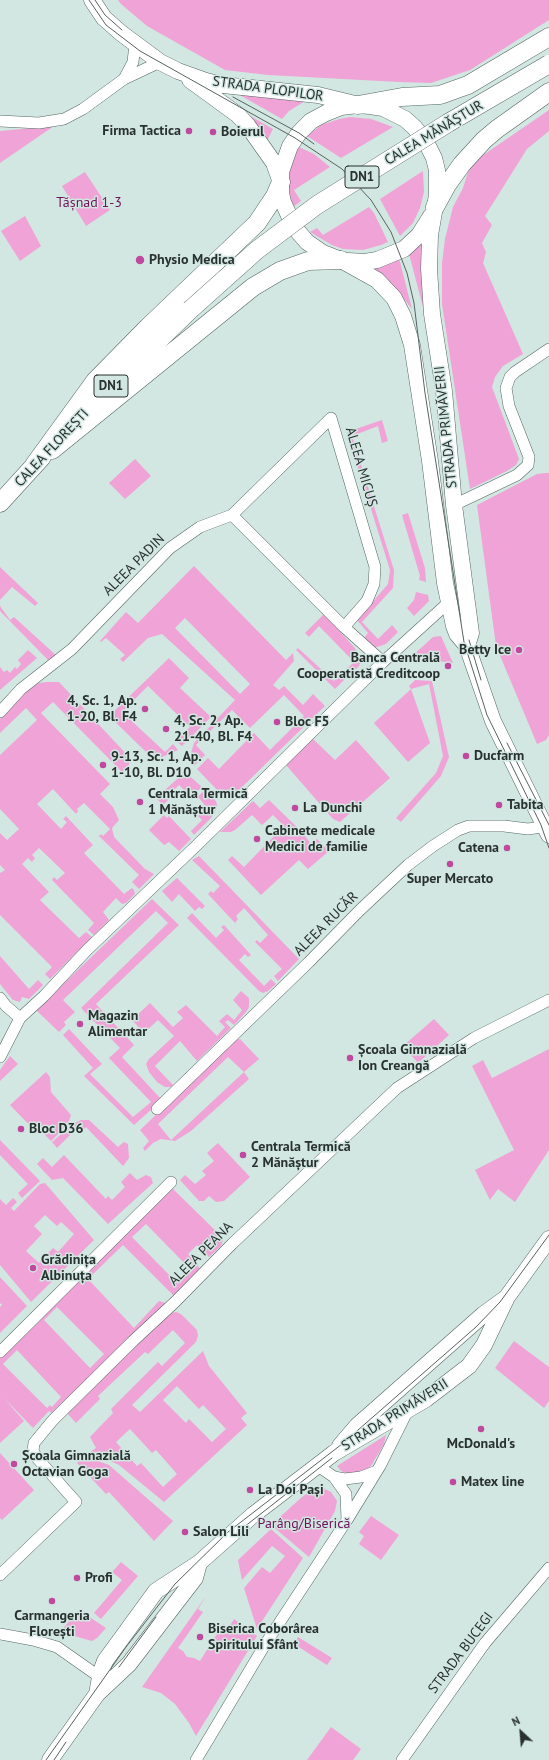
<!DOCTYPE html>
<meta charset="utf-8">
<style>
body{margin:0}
#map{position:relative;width:549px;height:1760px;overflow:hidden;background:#d2e7e2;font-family:"PT Sans",sans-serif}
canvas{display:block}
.north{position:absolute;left:501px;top:1712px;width:40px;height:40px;-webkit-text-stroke:3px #d2e7e2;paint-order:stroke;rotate:334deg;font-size:11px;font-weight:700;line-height:16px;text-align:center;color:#29312f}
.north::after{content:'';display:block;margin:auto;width:14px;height:18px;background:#29312f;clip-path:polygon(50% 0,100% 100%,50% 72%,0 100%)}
</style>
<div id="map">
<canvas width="549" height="1760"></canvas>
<div class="north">N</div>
</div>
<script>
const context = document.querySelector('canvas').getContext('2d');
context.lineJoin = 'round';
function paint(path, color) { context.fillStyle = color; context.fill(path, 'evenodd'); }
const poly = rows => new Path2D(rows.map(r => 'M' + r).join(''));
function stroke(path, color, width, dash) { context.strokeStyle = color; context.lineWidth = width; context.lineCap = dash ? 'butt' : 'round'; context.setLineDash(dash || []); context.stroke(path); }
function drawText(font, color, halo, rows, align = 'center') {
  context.font = font + ' "PT Sans",sans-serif'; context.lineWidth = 3; context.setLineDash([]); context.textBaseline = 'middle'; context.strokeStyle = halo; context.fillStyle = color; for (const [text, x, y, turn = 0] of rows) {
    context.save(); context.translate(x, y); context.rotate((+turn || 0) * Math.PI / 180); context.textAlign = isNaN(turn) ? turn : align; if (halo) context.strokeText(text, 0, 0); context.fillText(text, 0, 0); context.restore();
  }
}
const green = poly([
 [118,0,549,0,549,20,470,70,431,83,399,82,268,75,225,70,147,26,121,4],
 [238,94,307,100,289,111,282,119],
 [238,109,273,129,265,145],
 [549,110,549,131,527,149,485,216,492,225,482,243,486,252,483,263,523,354,503,366,495,377,492,387,519,459,516,465,507,471,470,489,442,304,442,263,445,239,453,207,463,188,468,172,476,160],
 [350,117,371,119,393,127,341,158,307,136,321,125,339,119],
 [54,126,0,163,0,131],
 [299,147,314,154,330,167,294,190,301,201,293,207,289,191,288,178,289,168],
 [423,171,424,192,420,208,413,223,400,236,380,199],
 [85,172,110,210,86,226,62,186],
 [369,207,374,213,388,242,381,245,363,250,343,249,332,245,310,232,317,228,323,235],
 [25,216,41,246,20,261,1,231],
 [424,242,423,307,408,250],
 [399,258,412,309,389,281,374,269],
 [382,420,388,441,382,443,378,426,352,436,394,570,393,588,362,622,378,639,392,625,398,632,386,644,374,648,363,639,368,633,357,620,388,584,390,570,347,432],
 [135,459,151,476,125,499,109,483],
 [546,473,549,473,549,735,546,740,537,744,496,646,477,505,537,474],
 [408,513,425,568,426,582,419,580,420,576,402,515],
 [194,566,286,660,293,653,294,661,273,685,279,690,284,686,303,705,313,694,325,706,239,790,228,795,220,793,197,769,208,758,219,769,254,733,270,750,304,716,284,695,250,728,232,710,196,745,205,755,194,766,189,760,194,743,235,700,162,634,148,638,123,662,120,659,125,655,106,638,101,642,100,641,126,612,138,623],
 [185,618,250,684,240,694,175,628],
 [0,567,38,603,35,606,12,587,0,600],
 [416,592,428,595,429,601,414,616,407,608,414,600],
 [0,606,10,620,14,617,58,657,50,662,0,611],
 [324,614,354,647,362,659,359,666,351,674,347,669,354,662,319,626,309,637,305,633],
 [441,636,453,663,411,657,433,637],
 [298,648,334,681,341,674,345,679,335,689,296,650],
 [28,650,37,658,0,690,0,667,4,672,7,670,10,673,15,667,17,669,21,664,18,660],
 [169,658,189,678,180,688,211,717,182,746,176,741,190,727,148,686,122,712,165,752,173,744,178,750,162,757,145,751,109,716],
 [415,680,432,681,449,757,441,776,401,822,396,818,436,773,443,756,429,684,411,689,430,743,408,762,374,723,411,689,409,686],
 [46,682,59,682,130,758,129,765,122,772,53,702,41,713,110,784,100,794,113,807,119,820,112,828,114,837,145,869,154,874,139,889,132,882,139,875,99,836,101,834,103,836,110,829,84,803,77,809,78,811,76,814,53,789,37,804,61,829,67,822,63,819,66,816,93,845,84,853,124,894,132,888,134,890,135,894,126,903,122,904,116,898,103,912,109,920,94,935,88,930,94,923,52,880,54,877,57,880,65,873,39,848,32,855,35,858,32,862,28,858,22,864,49,892,40,900,79,938,86,932,92,937,50,979,45,974,52,967,0,915,0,873,5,870,0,865,0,833,7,840,19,829,0,809,0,755,37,720,26,708,0,733,0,719,24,693,39,683],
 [313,739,335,760,356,740,390,778,340,822,333,819,286,765],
 [185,772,202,787,191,797,179,785,169,795,171,797,163,805,156,798],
 [205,790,216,801,217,805,216,810,211,818,194,835,191,831,202,820,198,816,207,808,199,798,197,799,196,798],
 [269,800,302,832,311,844,317,839,329,851,308,869,299,860,261,895,228,860,232,856,244,867,284,826,273,815,262,825,252,815,235,830,231,832,220,832,253,801,260,808],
 [164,815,167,818,169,816,191,839,179,851,169,842,164,845,149,830],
 [199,856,299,959,278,981,274,976,282,969,255,942,257,940,260,943,268,935,244,908,236,916,238,919,235,923,208,894,211,891,213,893,220,886,192,860],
 [177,878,205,906,202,909,199,907,195,911,179,894,172,902,162,891],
 [152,899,179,925,96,1004,134,1045,122,1057,162,1100,134,1125,84,1076,93,1068,63,1035,69,1029,102,1064,90,1074,133,1117,151,1102,109,1058,120,1048,81,1008,168,923,156,911,63,1000,75,1012,64,1022,66,1025,59,1032,36,1010],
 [192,913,216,938,224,930,221,927,224,925,251,955,248,957,245,954,239,960,264,986,271,979,276,984,268,991,263,993,259,991,187,918],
 [0,956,29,989,38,980,43,985,29,999,22,997,20,1002,13,1000,0,984],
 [241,991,249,998,249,1007,246,1012,234,1025,228,1020,225,1022,231,1028,197,1061,180,1041,155,1066,173,1085,171,1087,165,1087,157,1082,149,1072,146,1064,149,1059,174,1036,158,1020,144,1033,132,1020,150,1003,173,1027,183,1018,177,1012,186,1005,217,1036,225,1027,219,1021,227,1014,234,1020,242,1010,233,1000],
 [434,1019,449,1035,418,1063,403,1046],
 [240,1039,259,1059,244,1072,249,1079,191,1131,175,1141,161,1139,153,1143,145,1151,143,1148,149,1141,140,1130,235,1040],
 [228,1057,244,1072,171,1140,158,1124],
 [549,1049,549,1150,515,1202,498,1189,490,1200,475,1170,514,1150,472,1066,483,1060,492,1078],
 [10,1056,18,1064,0,1081,0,1070],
 [46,1072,50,1077,51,1092,71,1115,68,1124,51,1141,40,1130,37,1133,10,1105],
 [81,1120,89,1120,118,1147,124,1142,128,1144,129,1158,123,1166,86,1127,81,1132,77,1128,57,1148,52,1142,73,1124],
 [0,1140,40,1181,22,1198,18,1193,28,1184,0,1155],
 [218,1143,250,1177,224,1201,216,1202,209,1196,204,1201,199,1201,180,1180,185,1175,195,1184,206,1175,202,1171,214,1161,207,1153],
 [64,1155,106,1199,108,1196,112,1200,125,1187,121,1182,130,1173,137,1180,146,1175,151,1177,153,1183,108,1224,63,1178,52,1180,37,1164,43,1158,52,1167],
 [45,1183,94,1240,31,1302,0,1265,0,1199,6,1205,13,1198,17,1202,11,1208,14,1211,40,1184],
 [45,1215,57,1226,61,1222,74,1234,58,1252,53,1248,39,1263,26,1251,42,1234,34,1226],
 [172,1188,220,1235,223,1240,221,1246,209,1257,197,1245,188,1254,201,1270,174,1296,123,1245,88,1279,134,1328,159,1301,166,1303,165,1305,51,1413,49,1411,33,1428,3,1397,24,1421,0,1443,0,1357],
 [146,1224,191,1270,178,1284,132,1237],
 [57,1307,104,1354,90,1368,44,1320],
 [17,1350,61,1397,52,1407,50,1405,47,1408,3,1364],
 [0,1277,27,1306,0,1333,0,1307,2,1305,0,1303],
 [176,1312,181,1314,197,1330,198,1336,196,1342,132,1405,140,1412,203,1351,209,1366,247,1413,241,1418,247,1425,164,1502,119,1465,90,1452,96,1448,90,1437,113,1413,111,1409,158,1362,162,1366,185,1343,173,1330,148,1354,145,1352,98,1396,100,1399,76,1423,66,1412,171,1313],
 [177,1386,199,1409,203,1405,226,1429,212,1442,189,1419,186,1423,163,1400],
 [130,1429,152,1453,156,1450,177,1474,163,1487,141,1463,137,1466,116,1442],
 [514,1341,549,1367,549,1401,544,1408,495,1368],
 [386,1435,384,1444,371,1466,364,1472,349,1474,341,1471,337,1466],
 [0,1453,34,1490,2,1520,0,1518],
 [85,1456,109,1465,173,1521,154,1541,109,1492,106,1494,77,1463],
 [315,1488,323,1488,331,1492,337,1501,335,1511,309,1557,271,1525,302,1497],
 [371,1516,399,1535,381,1560,359,1544,364,1536,359,1532],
 [271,1529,303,1558,257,1629,244,1588,262,1567,270,1573,285,1556,272,1546,242,1580,238,1560],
 [121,1562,138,1576,101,1619,94,1613,122,1580,112,1572],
 [205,1598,198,1609,203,1612,178,1648,183,1651,187,1657,194,1658,200,1661,223,1624,229,1627,234,1619,257,1636,196,1736,189,1723,175,1704,161,1693,142,1687,204,1599],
 [79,1610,106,1628,97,1638,92,1641,60,1632],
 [298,1637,332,1658,327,1665,294,1644],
 [331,1727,361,1749,353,1760,307,1760]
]);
const minor = poly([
 [124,79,133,62,135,44],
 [0,121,39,123,64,119,83,109,124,79,160,62],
 [454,505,517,475,528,465,529,457,509,406,506,388,510,377,515,372,549,349],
 [232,515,344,627,383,662],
 [0,712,21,689,72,649,170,548,200,527,232,515,331,418,375,567,374,584,367,601,344,627],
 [0,998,6,1006,20,1018],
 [0,1057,20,1018,44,996,87,950,197,845,383,662,449,602],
 [157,1109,309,962,360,910,408,865,433,846,458,830,469,826,504,826,528,829,549,826],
 [0,1352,171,1182],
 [318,1466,334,1477,346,1494,347,1520],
 [334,1477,345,1479,361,1477,377,1471],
 [0,1575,76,1502,37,1458,33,1451,34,1443,53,1420,133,1341,175,1302,232,1244,397,1088,474,1038,549,1000],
 [0,1634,33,1640,57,1647,104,1680],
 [196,1760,266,1643,347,1520,380,1466,408,1410],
 [402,1760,485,1643,549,1568]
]);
const secondary = poly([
 [92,0,104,18,121,33,160,62,178,71,206,81,223,85,318,95,355,104],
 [190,80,238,115,248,126,274,163,280,180],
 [348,261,365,262,377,260,404,249,419,235,431,216],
 [467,646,471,633,454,505,444,391,432,314,429,269,430,235,437,195,437,170,434,158,425,140,414,127,405,119,383,108,370,106,358,105,341,107,326,113,311,121,299,133,290,146,281,172,281,193,283,202,294,227,307,242,323,253,341,260,377,280,394,298,403,316,412,345,430,461,445,583,454,626,457,634,467,646,493,721,549,835],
 [340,1446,357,1426,484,1314,506,1298],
 [97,1694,101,1672,105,1661,156,1591,199,1563,253,1515,334,1453,426,1399,469,1366,484,1345,507,1297,549,1239],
 [50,1760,97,1694,129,1664,195,1578,199,1563]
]);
const primary = poly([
 [358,105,402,97,440,95,468,85,549,37],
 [435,207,447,185,462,164,484,140,497,129,549,92],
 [92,405,190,310],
 [52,450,253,287,280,271,308,261,341,260],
 [34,465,95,381,148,327,257,223,275,196,281,182],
 [0,503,42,457]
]);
const tram = poly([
 [89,0,106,25,140,51,295,138,342,169,371,200,391,232,407,273,414,303,425,393,464,642,487,715,541,825,549,848],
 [95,0,105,15,122,30],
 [233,97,299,133,314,144],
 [469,640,481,680],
 [507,743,549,825],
 [244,1527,332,1458],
 [119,1667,156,1617],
 [46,1760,126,1647,175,1584,228,1532,342,1444,476,1327,500,1302,549,1235],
 [54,1760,66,1742]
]);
const primaryBridge = poly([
 [190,310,257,250,317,205,448,123,549,64]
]);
const markers = [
 [189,131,4,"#c049a0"],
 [213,132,4,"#c049a0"],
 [140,260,5,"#c049a0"],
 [519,650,4,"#c049a0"],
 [448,666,4,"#c049a0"],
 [145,709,4,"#c049a0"],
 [277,722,4,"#c049a0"],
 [166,729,4,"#c049a0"],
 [466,756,4,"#c049a0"],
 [103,765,4,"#c049a0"],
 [140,802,4,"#c049a0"],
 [499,805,4,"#c049a0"],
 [295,808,4,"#c049a0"],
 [257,839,4,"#c049a0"],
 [507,848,4,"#c049a0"],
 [450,864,4,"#c049a0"],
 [80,1024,4,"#c049a0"],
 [350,1058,4,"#c049a0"],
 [21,1129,4,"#c049a0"],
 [243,1155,4,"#c049a0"],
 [33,1268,4,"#c049a0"],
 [481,1429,4,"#c049a0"],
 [14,1464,4,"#c049a0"],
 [453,1482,4,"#c049a0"],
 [250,1490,4,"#c049a0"],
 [185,1532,4,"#c049a0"],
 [77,1578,4,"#c049a0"],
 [52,1601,4,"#c049a0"],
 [200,1637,4,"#c049a0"]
];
const shields = [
 [362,177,34],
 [111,386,34]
];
const shieldNames = [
 ["DN1",362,177],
 ["DN1",111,386]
];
const streetNames = [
 ["STRADA PLOPILOR",268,89,8],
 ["CALEA MĂNĂȘTUR",434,133,-31],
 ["STRADA PRIMĂVERII",446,427,-96],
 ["CALEA FLOREȘTI",52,448,-47],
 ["ALEEA MICUȘ",361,467,74],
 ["ALEEA PADIN",134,565,-45],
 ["ALEEA RUCĂR",326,924,-45],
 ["ALEEA PEANA",201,1254,-45],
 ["STRADA PRIMĂVERII",395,1415,-32],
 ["STRADA BUCEGI",461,1653,-53]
];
const poiNames = [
 ["Firma Tactica",181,131,"right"],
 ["Boierul",221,132],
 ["Physio Medica",149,260],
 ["Betty Ice",511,650,"right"],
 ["Banca Centrală",440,658,"right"],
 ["Cooperatistă Creditcoop",440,674,"right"],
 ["4, Sc. 1, Ap.",137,701,"right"],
 ["1-20, Bl. F4",137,717,"right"],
 ["4, Sc. 2, Ap.",174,721],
 ["21-40, Bl. F4",174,737],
 ["Bloc F5",285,722],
 ["Ducfarm",474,756],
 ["9-13, Sc. 1, Ap.",111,757],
 ["1-10, Bl. D10",111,773],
 ["Centrala Termică",148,794],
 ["1 Mănăștur",148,810],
 ["Tabita",507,805],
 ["La Dunchi",303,808],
 ["Cabinete medicale",265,831],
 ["Medici de familie",265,847],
 ["Catena",499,848,"right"],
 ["Super Mercato",450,879,"center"],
 ["Magazin",88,1016],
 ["Alimentar",88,1032],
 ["Școala Gimnazială",358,1050],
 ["Ion Creangă",358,1066],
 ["Bloc D36",29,1129],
 ["Centrala Termică",251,1147],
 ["2 Mănăștur",251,1163],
 ["Grădinița",41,1260],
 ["Albinuța",41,1276],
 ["McDonald's",481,1444,"center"],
 ["Școala Gimnazială",22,1456],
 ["Octavian Goga",22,1472],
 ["Matex line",461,1482],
 ["La Doi Pași",258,1490],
 ["Salon Lili",193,1532],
 ["Profi",85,1578],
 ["Carmangeria",52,1616,"center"],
 ["Florești",52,1632,"center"],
 ["Biserica Coborârea",208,1629],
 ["Spiritului Sfânt",208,1645]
];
const parkNames = [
 ["Tășnad 1-3",89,203],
 ["Parâng/Biserică",304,1524]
];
paint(green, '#f0a3d6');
stroke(minor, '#546762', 12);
stroke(secondary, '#546762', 17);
stroke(primary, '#546762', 19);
stroke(minor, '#fff', 11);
stroke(secondary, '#fff', 16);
stroke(primary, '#fff', 18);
stroke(tram, '#586360', 1);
stroke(primaryBridge, '#546762', 19, []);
stroke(primaryBridge, '#fff', 18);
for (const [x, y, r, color] of markers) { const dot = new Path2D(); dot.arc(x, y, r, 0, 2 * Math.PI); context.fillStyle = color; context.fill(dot); stroke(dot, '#d2e7e2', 1.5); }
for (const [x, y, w] of shields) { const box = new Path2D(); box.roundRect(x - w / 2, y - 11, w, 22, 3); context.fillStyle = '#d2e7e2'; context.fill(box); stroke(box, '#29312f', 1); }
drawText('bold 13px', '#29312f', null, shieldNames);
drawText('14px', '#29312f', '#d2e7e2', streetNames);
drawText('bold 14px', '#29312f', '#d2e7e2', poiNames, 'left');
drawText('14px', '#6e1358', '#d2e7e2', parkNames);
</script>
